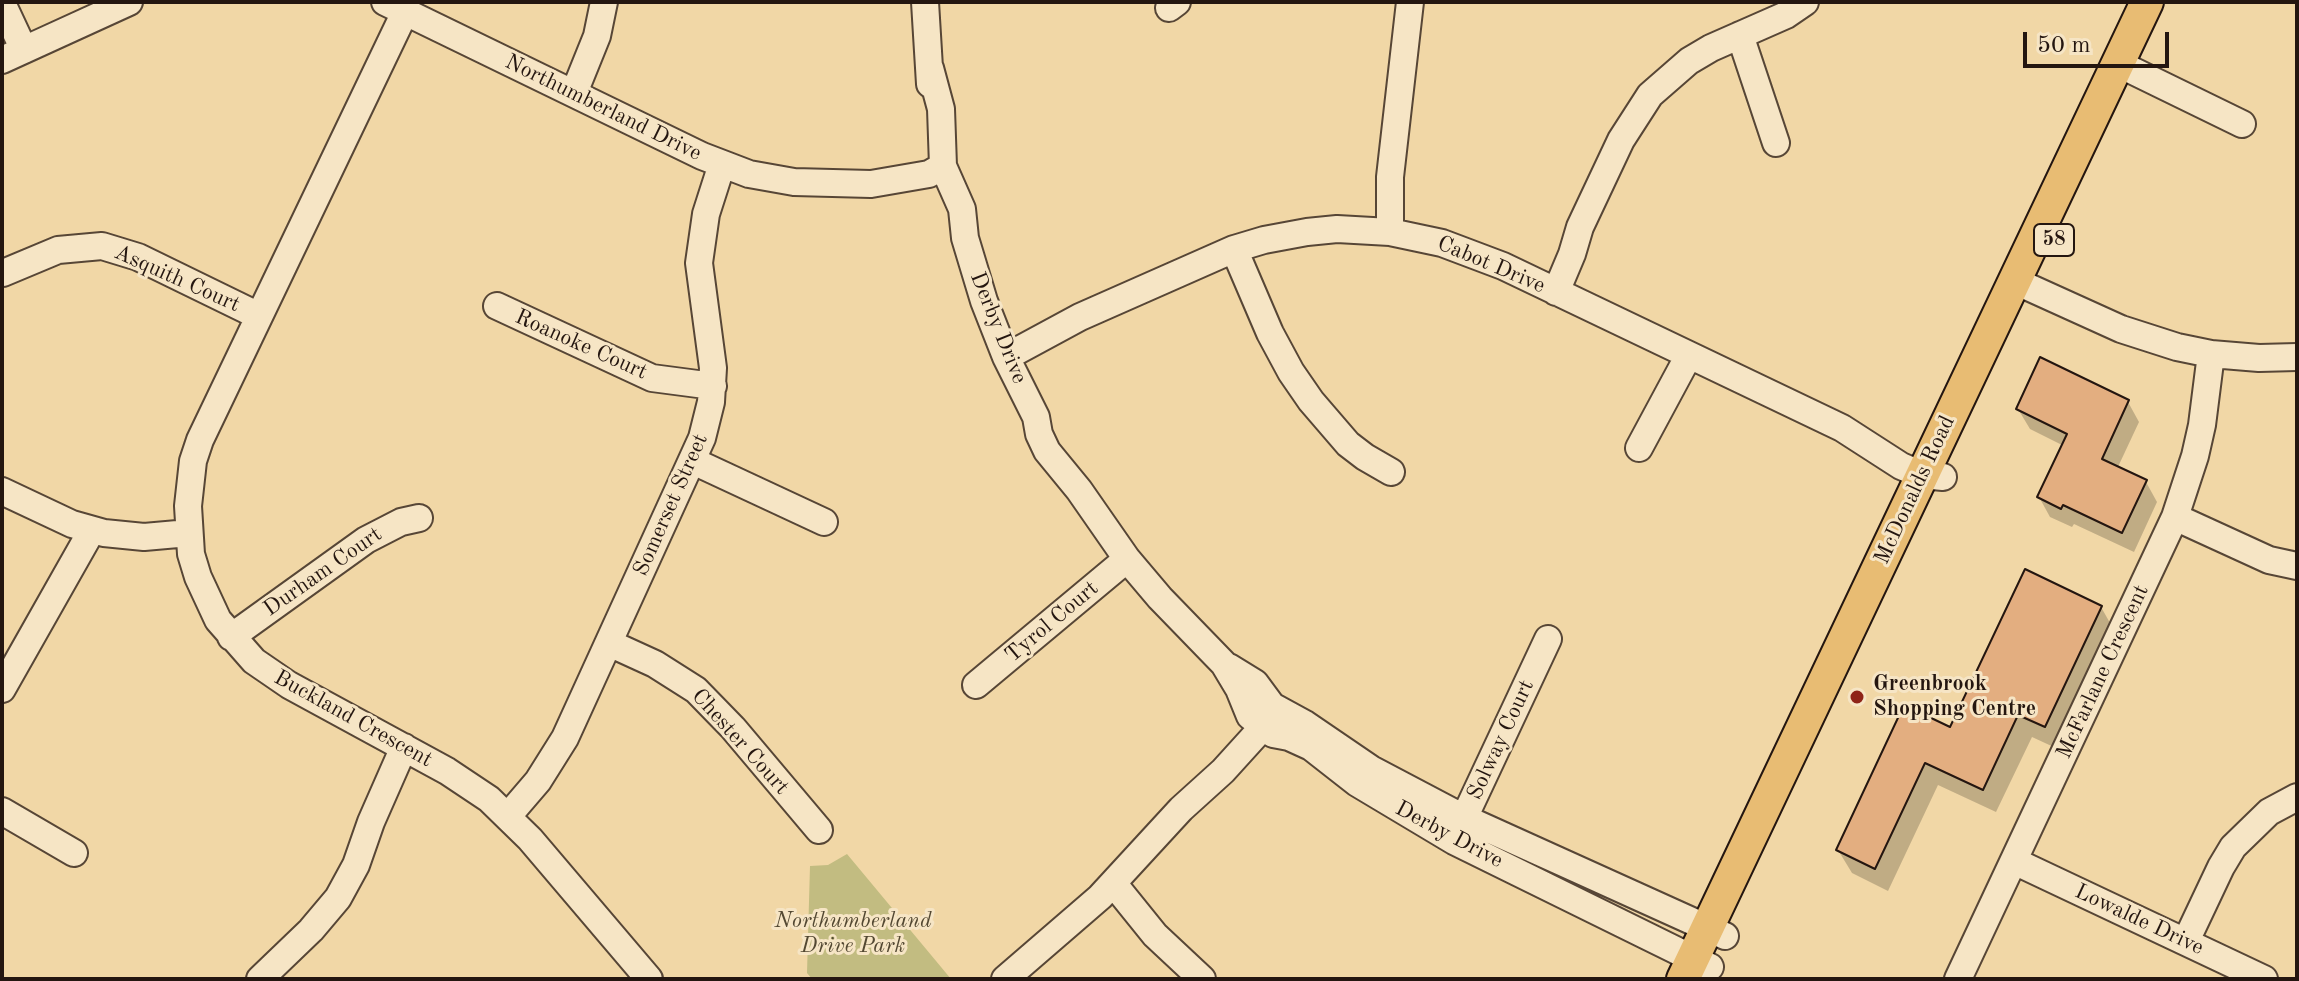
<!DOCTYPE html>
<style>
body{margin:0}
#map{position:relative;width:2299px;height:981px;overflow:hidden;background:#f1d7a6;font-family:"Old Standard TT",serif}
canvas{display:block}
.frame{position:absolute;inset:0;border:4px solid #241610;pointer-events:none}
.scale{position:absolute;left:2023px;top:32px;width:146px;height:36px;box-sizing:border-box;border:4px solid #241610;border-top:0;padding-left:10px;font-size:24px;line-height:28px;white-space:nowrap;color:#241610;-webkit-text-stroke:6px #f6e5c5;paint-order:stroke}
</style>
<div id="map">
<canvas width="2299" height="981"></canvas>
<div class="frame"></div>
<div class="scale">50 m</div>
</div>
<script>
const context = document.querySelector('canvas').getContext('2d');
context.lineJoin = 'round';
function paint(path, color) { context.fillStyle = color; context.fill(path, 'evenodd'); }
const poly = rows => new Path2D(rows.map(r => 'M' + r).join(''));
function stroke(path, color, width, dash) { context.strokeStyle = color; context.lineWidth = width; context.lineCap = dash ? 'butt' : 'round'; context.setLineDash(dash || []); context.stroke(path); }
function drawText(font, color, halo, rows, align = 'center') {
  context.font = font + ' "Old Standard TT",serif'; context.lineWidth = 6; context.setLineDash([]); context.textBaseline = 'middle'; context.strokeStyle = halo; context.fillStyle = color; for (const [text, x, y, turn = 0] of rows) {
    context.save(); context.translate(x, y); context.rotate((+turn || 0) * Math.PI / 180); context.textAlign = isNaN(turn) ? turn : align; if (halo) context.strokeText(text, 0, 0); context.fillText(text, 0, 0); context.restore();
  }
}
const green = poly([
 [847,854,951,979,812,979,807,973,810,866,828,865]
]);
const shadow = poly([
 [2128,402,2139,422,2117,469,2146,482,2157,502,2134,552,2074,524,2072,527,2050,517,2039,497,2064,446,2030,429,2018,409],
 [2101,607,2114,630,2058,749,2032,737,1996,812,1938,785,1888,891,1852,873,1838,850,1951,729]
]);
const building = poly([
 [2040,357,2129,400,2102,459,2147,480,2122,533,2063,505,2061,509,2037,497,2067,434,2016,409,2040,357],
 [2025,569,2102,606,2045,727,2018,715,1983,790,1925,763,1875,869,1836,850,1904,705,1950,727,2025,569]
]);
const minor = poly([
 [385,2,702,156,749,174,794,182,871,184,929,174,943,166],
 [925,2,930,84],
 [2,3,24,50],
 [1169,8,1177,2],
 [405,12,200,440,193,461,188,506,191,554,198,577,218,620,254,661,289,685,447,771,489,799,530,839,649,979],
 [1740,35,1776,143],
 [2,60,129,2],
 [2119,64,2242,124],
 [930,68,941,109,943,166,962,209,965,238,984,301,1006,357,1036,417,1039,434,1047,451,1079,490,1127,559,1160,598,1224,664,1239,689,1250,716,1273,734,1289,737,1311,747,1357,783,1454,841,1710,967],
 [574,93,597,36,604,2],
 [1390,232,1390,177,1410,2],
 [1234,249,1270,333,1291,372,1311,401,1348,444,1365,457,1391,472],
 [3,273,58,250,102,246,138,257,259,316],
 [2015,281,2121,329,2177,347,2211,354,2259,358,2297,357],
 [1556,292,1572,254,1580,227,1621,140,1650,95,1689,61,1711,48,1786,15,1805,2],
 [497,306,652,378,713,386],
 [1006,357,1080,317,1234,249,1264,240,1307,232,1337,229,1390,232,1442,243,1503,266,1842,428,1901,466,1922,475,1943,477],
 [1639,448,1689,355],
 [693,461,824,522],
 [2,491,72,524,104,533,144,537,189,533],
 [2175,517,2269,560,2297,566],
 [231,637,366,540,401,522,419,518],
 [609,643,655,664,696,690,733,728,819,830],
 [1229,667,1255,683,1272,706,1305,724,1371,769,1464,818,1725,936],
 [976,685,1127,559],
 [2,689,92,530],
 [2,811,74,853],
 [508,816,538,781,565,738,702,438,711,402,713,368,699,263,706,214,722,164],
 [1458,831,1548,639],
 [2014,861,2264,979],
 [1113,883,1155,935,1202,979],
 [2186,941,2221,867,2233,847,2269,812,2297,797],
 [260,979,311,930,338,898,356,865,371,822,404,747],
 [1005,979,1100,897,1181,809,1223,771,1262,728,1269,713],
 [1958,979,2175,517,2195,456,2202,425,2211,354]
]);
const major = poly([
 [1683,979,2147,2]
]);
const markers = [
 [1857,697,8,"#8f2418"]
];
const shields = [
 [2054,240,40]
];
const shieldNames = [
 ["58",2054,240]
];
const streetNames = [
 ["Northumberland Drive",603,108,26],
 ["Cabot Drive",1491,265,23],
 ["Asquith Court",177,279,24],
 ["Derby Drive",998,328,68],
 ["Roanoke Court",581,345,24],
 ["McDonalds Road",1915,490,-65],
 ["Somerset Street",671,505,-66],
 ["Durham Court",323,572,-35],
 ["Tyrol Court",1052,622,-40],
 ["McFarlane Crescent",2103,672,-65],
 ["Buckland Crescent",353,719,29],
 ["Solway Court",1501,740,-65],
 ["Chester Court",740,742,48],
 ["Derby Drive",1449,835,28],
 ["Lowalde Drive",2139,920,25]
];
const poiNames = [
 ["Greenbrook",1873,684],
 ["Shopping Centre",1873,709]
];
const parkNames = [
 ["Northumberland",853,921],
 ["Drive Park",853,946]
];
paint(green, '#c2bc81');
paint(shadow, '#0003');
paint(building, '#e3ae80');
stroke(building, '#241610', 2);
stroke(minor, '#574636', 30);
stroke(major, '#241610', 36);
stroke(minor, '#f6e5c5', 26);
stroke(major, '#e8bc73', 32);
for (const [x, y, r, color] of markers) { const dot = new Path2D(); dot.arc(x, y, r, 0, 2 * Math.PI); context.fillStyle = color; context.fill(dot); stroke(dot, '#f6e5c5', 3); }
for (const [x, y, w] of shields) { const box = new Path2D(); box.roundRect(x - w / 2, y - 16, w, 32, 6); context.fillStyle = '#f6e5c5'; context.fill(box); stroke(box, '#241610', 2); }
drawText('bold 20px', '#241610', null, shieldNames);
drawText('22px', '#241610', '#f6e5c5', streetNames);
drawText('bold 22px', '#241610', '#f6e5c5', poiNames, 'left');
drawText('italic 22px', '#534832', '#f6e5c5', parkNames);
</script>
